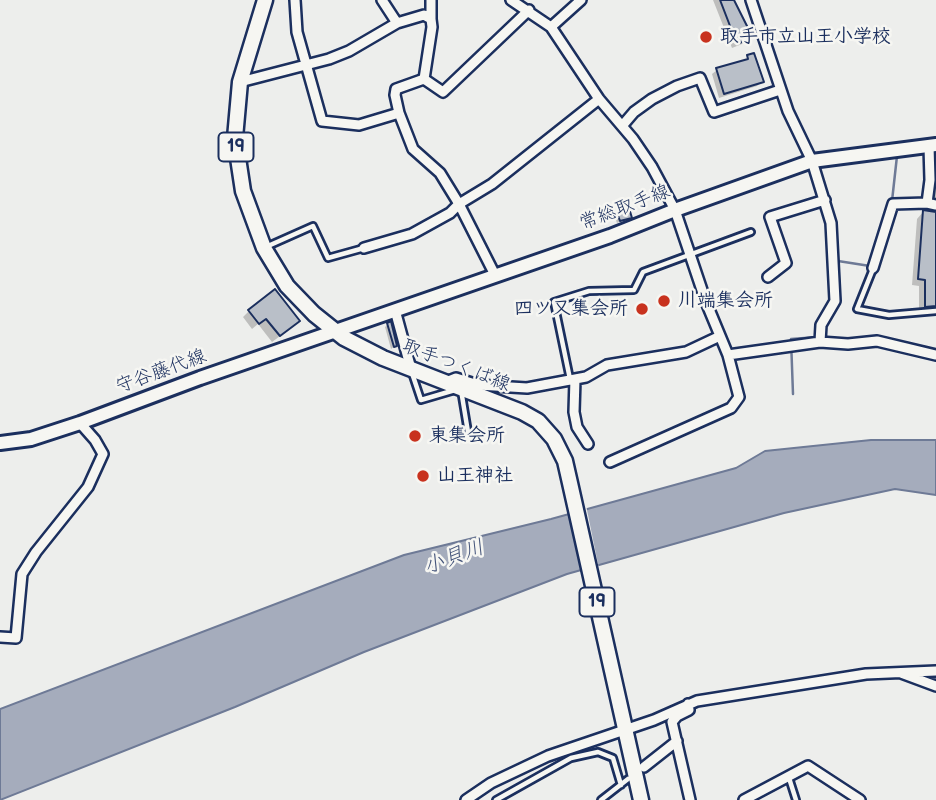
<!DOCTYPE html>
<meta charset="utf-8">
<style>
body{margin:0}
canvas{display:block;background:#edeeec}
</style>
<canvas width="936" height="800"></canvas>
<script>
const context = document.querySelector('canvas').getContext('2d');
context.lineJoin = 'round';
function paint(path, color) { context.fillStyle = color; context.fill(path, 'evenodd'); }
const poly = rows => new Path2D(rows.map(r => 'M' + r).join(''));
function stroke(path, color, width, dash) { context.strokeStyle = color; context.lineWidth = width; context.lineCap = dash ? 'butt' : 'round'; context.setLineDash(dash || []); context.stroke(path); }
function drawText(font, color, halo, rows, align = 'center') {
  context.font = font + ' "Balsamiq Sans","Klee One",sans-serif'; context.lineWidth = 5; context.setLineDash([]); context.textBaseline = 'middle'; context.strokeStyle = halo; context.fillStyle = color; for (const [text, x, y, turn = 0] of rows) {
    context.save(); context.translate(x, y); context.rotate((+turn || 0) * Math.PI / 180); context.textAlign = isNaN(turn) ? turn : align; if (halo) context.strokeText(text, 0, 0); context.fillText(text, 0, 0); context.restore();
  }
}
const water = poly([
 [871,440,936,440,936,495,895,489,784,513,567,574,364,652,235,707,0,800,0,709,404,555,551,519,736,468,765,451,871,440]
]);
const pier = poly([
 [586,505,599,569,582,573,568,511]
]);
const shadow = poly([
 [713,0,730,0,747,39,742,44,732,48],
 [748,57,762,82,757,86,719,98,712,74,717,70,743,62],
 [936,181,936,209,930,205,931,186],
 [923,212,936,213,936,311,919,312,919,286,912,285,917,219],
 [618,215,630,217,617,223,615,218],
 [249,311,291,328,272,342,258,324,252,329,243,317],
 [388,324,396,345,391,349,385,327]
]);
const stream = poly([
 [892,201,897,156],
 [837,304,840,300,838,261,870,266,870,264],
 [793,394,791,339,818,337]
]);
const building = poly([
 [720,0,734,0,750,32,747,33,749,39,737,44,720,0],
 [754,53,764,82,724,94,716,68,748,59,747,55,754,53],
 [629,208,632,218,620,221,617,213,629,208],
 [923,210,936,212,936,306,925,307,925,280,918,279,923,210],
 [275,289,300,321,280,336,266,319,259,324,248,310,275,289],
 [391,321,397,346,394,347,387,323,391,321]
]);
const service = poly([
 [268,246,313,226,328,258,364,248],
 [873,269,857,309,889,315,936,311],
 [412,373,421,400,455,390],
 [570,379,554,302,589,291,634,290,643,272,751,232],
 [461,390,468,432],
 [789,778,796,800],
 [496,800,571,758,598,752,613,758,621,785],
 [601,800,628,779]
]);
const minor = poly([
 [295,0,297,32,322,121,359,125,399,113],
 [382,0,397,23],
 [511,0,551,27,599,99,633,139,652,167,675,210,706,302,728,355,739,397,731,408,610,462],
 [751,0,788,111,812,161,831,223,835,301,821,325,820,342],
 [431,19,431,0],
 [551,27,581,0],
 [424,79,396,89,395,95,399,113,413,149,440,173,459,204,495,275],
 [424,79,443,92,529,10],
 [240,82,329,59,349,51,397,23,424,15,431,19,432,27,424,79],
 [622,126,634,112,652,99,677,86,700,78,714,112,780,90],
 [927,203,930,180,929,146],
 [364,248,412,234,450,213,459,204,492,184,599,99],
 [873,268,893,204,927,203,936,205],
 [768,277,786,263,770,217,825,200],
 [395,310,411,369],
 [728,355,820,342,848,344,877,341,936,355],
 [575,379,574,412,577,427,588,444],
 [446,382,456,378,478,385,527,388,586,377,607,365,686,352,720,336],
 [0,637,16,638,22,574,36,552,88,487,103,454,95,440,80,423],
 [901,673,936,686],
 [688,704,689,710,677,716,672,722,690,800],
 [644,767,677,741],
 [466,800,491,783,548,756,654,720,697,701,866,674,936,671],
 [744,800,808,766,860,800]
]);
const secondary = poly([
 [0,443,31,439,80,423,200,378,610,236,675,210,812,161,936,145]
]);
const primary = poly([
 [265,0,240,82,235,138,243,191,264,248,287,286,314,314,344,338,383,358,522,412,538,421,554,439,565,461,570,483,641,800]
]);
const markers = [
 [706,37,7,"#c8321e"],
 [664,301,7,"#c8321e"],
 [642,309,7,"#c8321e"],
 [415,436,7,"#c8321e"],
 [423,476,7,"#c8321e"]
];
const shields = [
 [236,147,35],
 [597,602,35]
];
const shieldNames = [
 ["19",236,147],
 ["19",597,602]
];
const poiNames = [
 ["取手市立山王小学校",720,37],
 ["川端集会所",678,301],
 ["四ツ又集会所",628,309,"right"],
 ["東集会所",429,436],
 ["山王神社",437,476]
];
const streetNames = [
 ["常総取手線",625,208,-21],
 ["取手つくば線",456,366,21],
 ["守谷藤代線",161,372,-20]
];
const waterNames = [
 ["小貝川",454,558,-20]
];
paint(water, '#a5acbc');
stroke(water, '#6e7a96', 2);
paint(pier, '#edeeec');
paint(shadow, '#0003');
stroke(stream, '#6e7a96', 2.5);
paint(building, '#b9bfc8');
stroke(building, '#1b2f5e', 2);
stroke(service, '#1b2f5e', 10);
stroke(minor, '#1b2f5e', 14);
stroke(secondary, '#1b2f5e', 18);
stroke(primary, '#1b2f5e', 19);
stroke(service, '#f6f6f2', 4.5);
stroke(minor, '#f6f6f2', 9);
stroke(secondary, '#f6f6f2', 12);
stroke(primary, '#f6f6f2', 14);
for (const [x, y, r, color] of markers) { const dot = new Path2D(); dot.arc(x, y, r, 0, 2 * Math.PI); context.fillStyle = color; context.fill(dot); stroke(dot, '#f6f6f2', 2.5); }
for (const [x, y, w] of shields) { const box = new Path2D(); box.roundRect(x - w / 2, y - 14.5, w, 29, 5); context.fillStyle = '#f6f6f2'; context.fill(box); stroke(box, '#1b2f5e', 2); }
drawText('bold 18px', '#1b2f5e', null, shieldNames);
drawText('bold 19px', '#1b2f5e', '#f6f6f2', poiNames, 'left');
drawText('19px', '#1b2f5e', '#f6f6f2', streetNames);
drawText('italic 21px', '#44547a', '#f6f6f2', waterNames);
</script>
